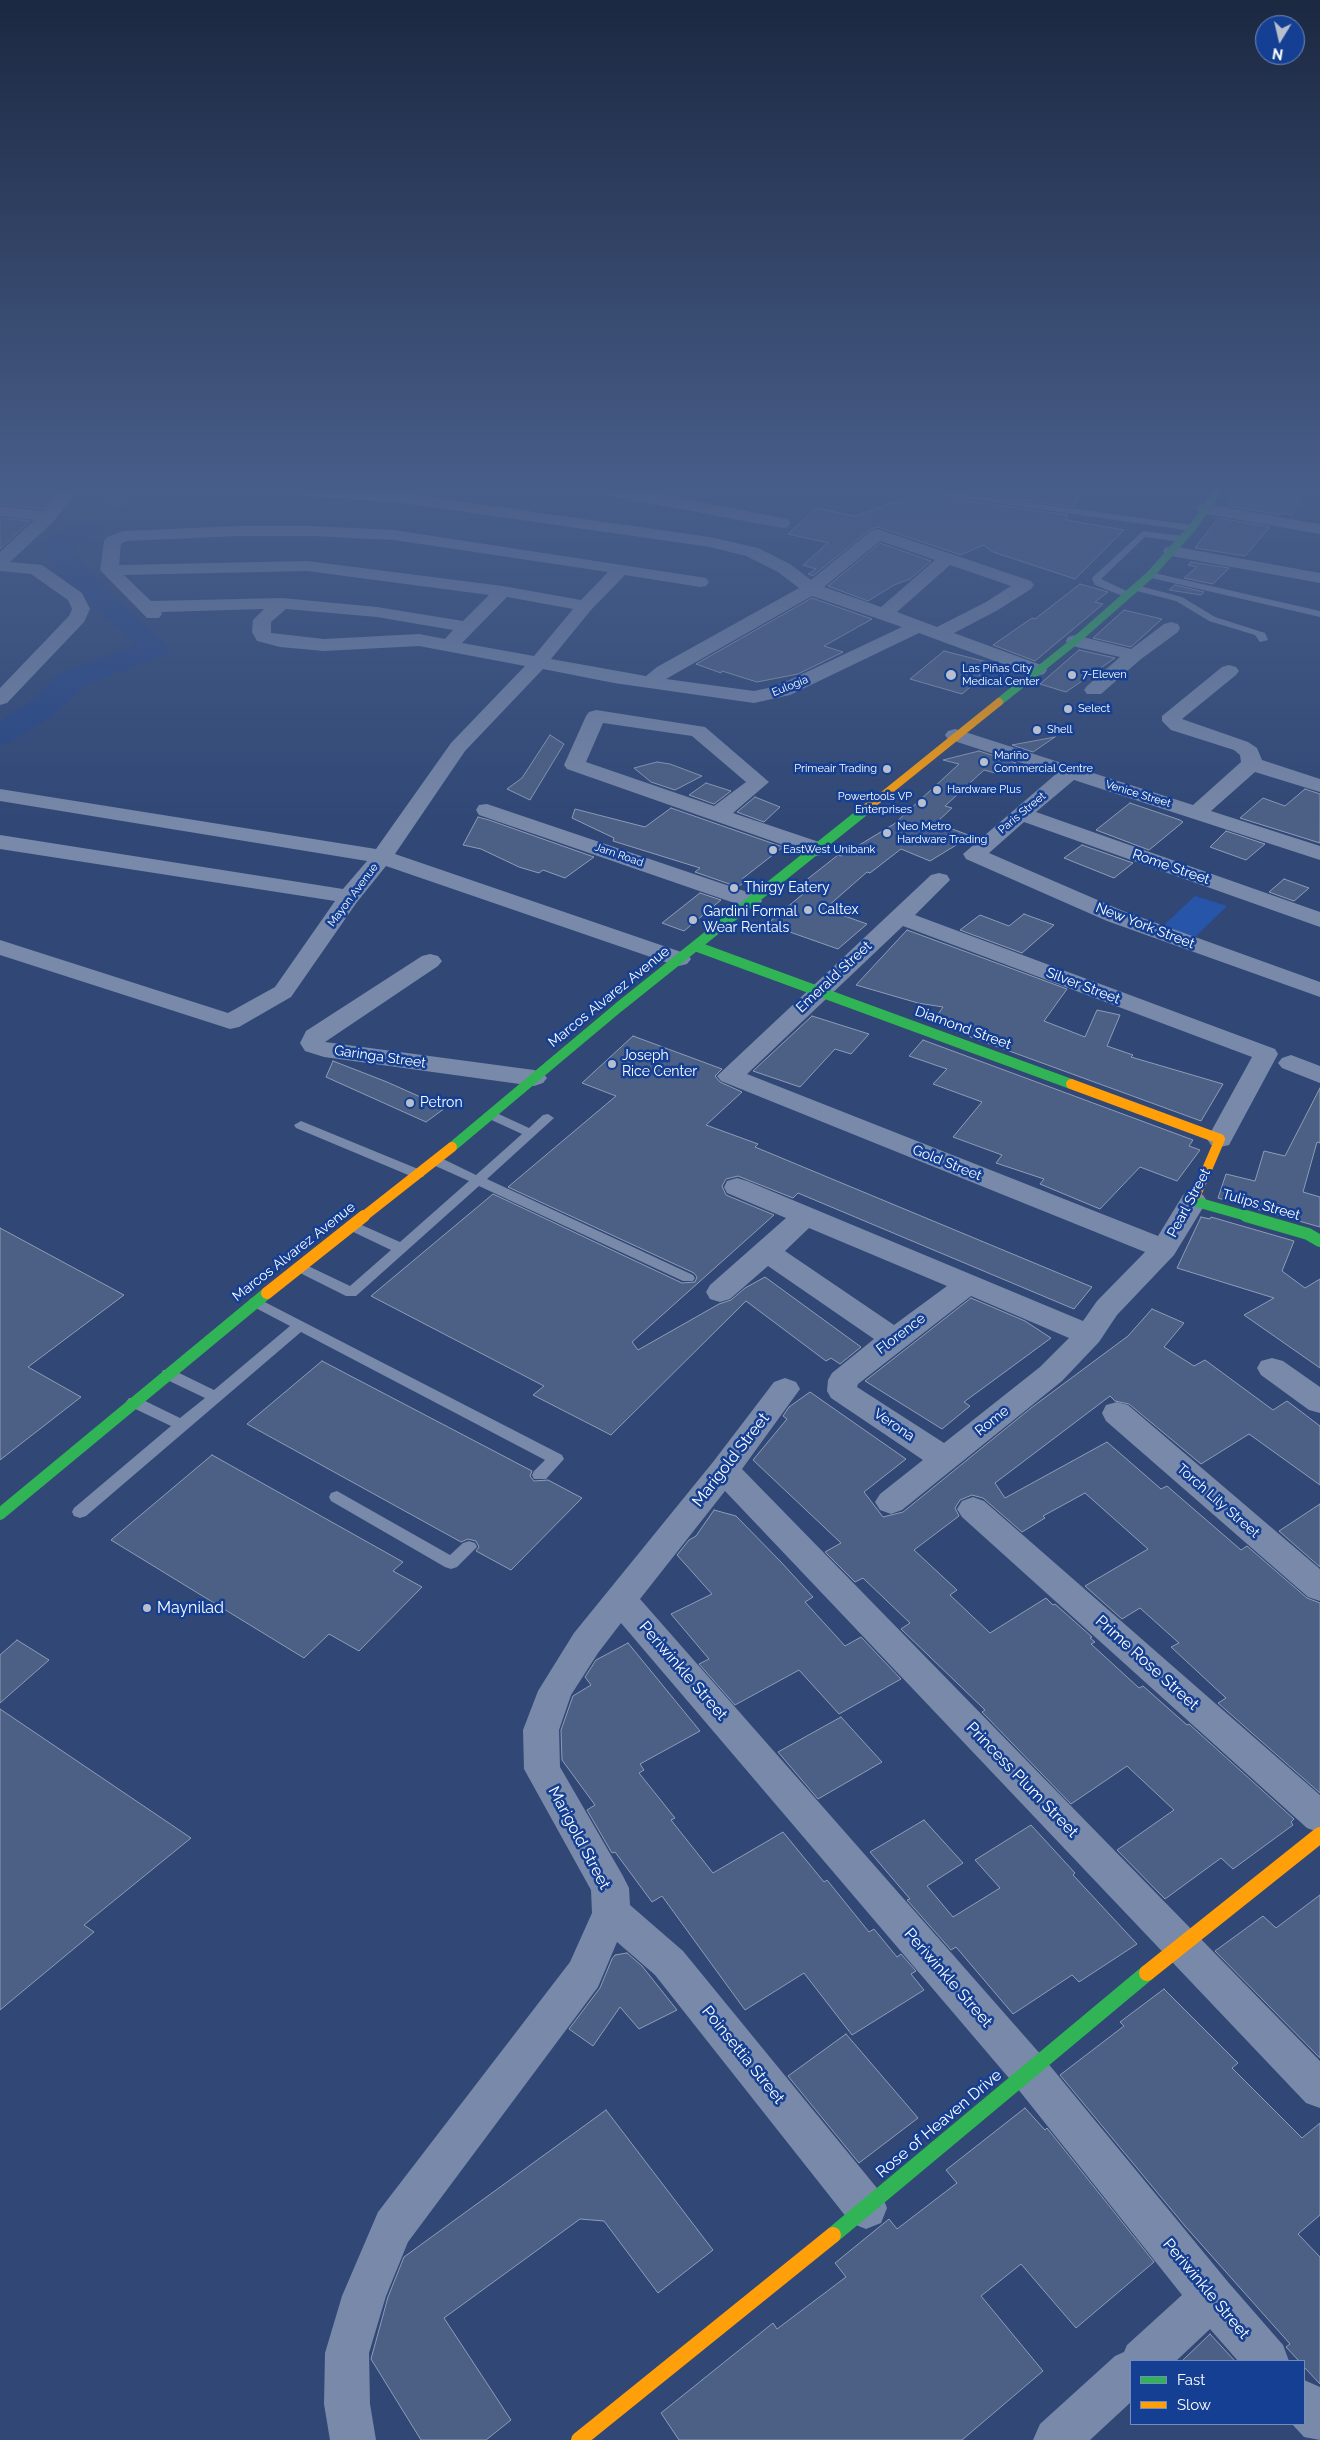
<!DOCTYPE html>
<meta charset="utf-8">
<style>
body{margin:0}
#map{position:relative;width:1320px;height:2440px;overflow:hidden;background:#314876;font-family:Raleway,sans-serif}
canvas{display:block}
.legend{position:absolute;left:1130px;top:2360px;width:175px;height:65px;box-sizing:border-box;background:#143f93;border:1px solid #728cbe;margin:0;padding:6px 9px;list-style:none;font-size:15px;color:#fff}
.legend li{display:flex;align-items:center;gap:10px;height:25px}
.legend b{width:25px;border:1px solid #728cbe}
.north{position:absolute;left:1255px;top:15px;width:50px;height:50px;box-sizing:border-box;background:#143f93;border:1px solid #728cbe;border-radius:50%;rotate:189deg;font-size:14px;font-weight:700;line-height:20px;text-align:center;color:#fff}
.north::after{content:'';display:block;margin:auto;width:18px;height:22px;background:#b7bfcf;clip-path:polygon(50% 0,100% 100%,50% 72%,0 100%)}
</style>
<div id="map">
<canvas width="1320" height="2440"></canvas>
<ul class="legend">
<li><b style="height:6px;background:#30b455"></b>Fast</li>
<li><b style="height:6px;background:#ff9f0a"></b>Slow</li>
</ul>
<div class="north">N</div>
</div>
<script>
const context = document.querySelector('canvas').getContext('2d');
context.lineJoin = 'round';
function paint(path, color) { context.fillStyle = color; context.fill(path, 'evenodd'); }
const poly = rows => new Path2D(rows.map(r => 'M' + r).join(''));
function stroke(path, color, width, dash) { context.strokeStyle = color; context.lineWidth = width; context.lineCap = dash ? 'butt' : 'round'; context.setLineDash(dash || []); context.stroke(path); }
function drawText(font, color, halo, rows, align = 'center') {
  context.font = font + ' Raleway,sans-serif'; context.lineWidth = 5; context.setLineDash([]); context.textBaseline = 'middle'; context.strokeStyle = halo; context.fillStyle = color; for (const [text, x, y, turn = 0] of rows) {
    context.save(); context.translate(x, y); context.rotate((+turn || 0) * Math.PI / 180); context.textAlign = isNaN(turn) ? turn : align; if (halo) context.strokeText(text, 0, 0); context.fillText(text, 0, 0); context.restore();
  }
}
const green = poly([
 [1195,896,1227,906,1195,937,1163,926]
]);
const river = poly([
 [109,488,136,488,103,529,72,548,85,569,170,648,166,654,84,686,56,713,11,742,0,745,0,721,34,699,62,672,135,645,64,580,43,545,47,539,85,517,109,488]
]);
const building = poly([
 [0,488,60,488,43,509,0,504,0,488],
 [937,488,1084,488,1073,507,937,488],
 [1237,488,1304,488,1292,515,1282,513,1280,515,1228,506,1237,488],
 [919,494,1068,515,1066,520,1124,530,1075,579,993,552,983,545,961,555,878,527,871,529,813,576,808,574,816,569,803,565,828,543,788,534,817,508,855,516,919,494],
 [0,518,30,521,0,549,0,518],
 [1218,518,1270,527,1245,556,1195,548,1218,518],
 [880,543,931,561,910,579,894,585,868,601,828,586,880,543],
 [1191,562,1229,568,1213,584,1184,578,1197,567,1188,565,1191,562],
 [1080,584,1108,592,1095,602,1103,604,1035,661,993,645,1032,618,1035,619,1080,584],
 [1175,585,1204,592,1201,595,1169,590,1175,585],
 [812,598,872,619,824,646,843,652,798,674,757,682,722,671,721,673,696,664,812,598],
 [1124,610,1162,619,1131,647,1093,638,1124,610],
 [1079,650,1115,658,1066,692,1040,684,1079,650],
 [944,651,987,662,978,672,981,678,962,694,910,679,944,651],
 [550,735,564,744,530,800,507,789,522,778,550,735],
 [1055,737,1033,752,1012,745,1055,737],
 [979,751,1016,763,999,774,984,770,945,806,952,808,936,823,971,836,930,861,901,849,870,873,867,872,827,907,834,909,831,911,867,924,838,949,767,924,815,884,805,881,838,855,841,856,894,824,959,764,943,760,979,751],
 [657,762,670,764,702,776,675,790,651,782,634,768,657,762],
 [706,783,731,791,714,804,689,795,706,783],
 [1305,789,1320,794,1320,843,1240,818,1263,798,1285,806,1305,789],
 [755,797,780,807,764,822,737,812,755,797],
 [1130,803,1180,820,1183,822,1149,850,1096,830,1130,803],
 [671,808,783,847,742,879,747,880,738,887,695,872,700,868,613,841,614,838,572,818,575,809,645,827,671,808],
 [478,817,489,820,594,857,565,878,543,870,539,873,519,867,481,849,463,845,478,817],
 [1226,831,1265,844,1246,860,1210,847,1226,831],
 [1082,845,1133,863,1114,878,1064,858,1082,845],
 [1284,879,1309,888,1294,901,1269,892,1284,879],
 [700,893,721,900,684,931,662,923,700,893],
 [1024,914,1054,925,1022,953,960,930,980,915,1009,926,1024,914],
 [907,930,1067,989,1044,1021,1085,1037,1097,1010,1120,1015,1107,1046,1133,1055,1131,1057,1223,1084,1201,1121,938,1025,943,1019,936,1017,943,1007,918,1003,856,985,907,930],
 [812,1016,869,1034,851,1054,835,1049,800,1087,753,1071,812,1016],
 [633,1036,722,1069,715,1076,720,1082,742,1092,706,1125,758,1144,755,1147,1092,1287,1074,1309,798,1193,793,1198,738,1176,726,1179,722,1186,726,1195,774,1215,632,1342,638,1350,719,1304,731,1300,745,1288,765,1277,861,1347,840,1364,831,1358,826,1361,746,1301,611,1435,533,1395,544,1386,371,1296,493,1194,682,1283,695,1282,697,1277,694,1273,508,1187,616,1096,582,1083,633,1036],
 [923,1040,1193,1140,1189,1146,1200,1150,1177,1181,1140,1167,1100,1209,1040,1184,1044,1179,996,1163,1002,1155,953,1137,982,1102,933,1084,947,1069,909,1056,923,1040],
 [333,1061,387,1082,445,1108,426,1122,326,1077,333,1061],
 [1320,1088,1320,1143,1317,1142,1303,1192,1320,1197,1320,1227,1218,1198,1226,1174,1255,1181,1264,1151,1285,1156,1320,1088],
 [1201,1217,1210,1219,1211,1217,1294,1241,1282,1271,1305,1288,1320,1279,1320,1368,1244,1315,1274,1298,1177,1268,1201,1217],
 [0,1228,124,1295,28,1367,81,1397,0,1460,0,1228],
 [971,1298,1025,1321,1051,1338,964,1402,970,1406,942,1429,865,1381,971,1298],
 [1152,1309,1184,1323,1164,1347,1194,1366,1205,1360,1273,1410,1287,1401,1320,1426,1320,1485,1249,1434,1201,1464,1129,1404,1115,1401,1110,1396,995,1483,1005,1498,1107,1442,1161,1489,1167,1486,1241,1550,1247,1546,1307,1598,1320,1603,1320,1793,1218,1703,1226,1698,1171,1647,1179,1643,1140,1608,1122,1619,1085,1586,1148,1549,1085,1493,1043,1516,1045,1518,1022,1532,983,1498,972,1495,960,1500,955,1508,959,1516,914,1550,957,1590,950,1595,990,1633,1046,1598,1053,1605,1055,1604,1092,1637,1090,1638,1095,1642,1091,1644,1139,1688,1143,1686,1187,1725,1189,1724,1294,1819,1291,1822,1293,1825,1233,1869,1221,1858,1165,1899,1117,1850,1174,1810,1127,1766,1071,1804,982,1712,985,1710,901,1629,910,1623,863,1578,855,1582,825,1552,841,1543,753,1460,787,1419,783,1416,789,1407,810,1392,906,1459,864,1492,883,1517,903,1512,1031,1408,1128,1336,1152,1309],
 [322,1361,532,1471,530,1476,534,1481,548,1480,582,1498,511,1570,476,1551,479,1547,476,1541,468,1539,461,1542,247,1424,322,1361],
 [212,1455,403,1562,393,1571,422,1587,359,1651,329,1634,304,1658,111,1540,212,1455],
 [1320,1504,1320,1567,1279,1531,1320,1504],
 [714,1510,736,1516,781,1562,813,1597,805,1602,845,1646,861,1637,901,1679,839,1714,799,1670,735,1705,699,1664,709,1659,671,1614,712,1594,677,1555,689,1540,696,1536,714,1510],
 [17,1640,49,1660,0,1703,0,1655,17,1640],
 [628,1643,700,1731,640,1764,644,1770,639,1773,675,1818,671,1820,713,1873,783,1832,824,1882,827,1880,869,1932,874,1929,897,1957,901,1954,916,1971,911,1974,924,1990,852,2035,804,1973,745,2010,662,1896,652,1902,615,1852,612,1853,587,1810,595,1805,562,1760,561,1730,573,1696,591,1685,585,1677,596,1660,628,1643],
 [0,1709,191,1838,84,1925,94,1932,0,2010,0,1709],
 [841,1717,882,1762,818,1799,778,1752,841,1717],
 [924,1820,963,1863,927,1886,953,1917,1000,1888,975,1860,1031,1825,1075,1873,1073,1875,1137,1944,1079,1982,1072,1975,1013,2014,956,1947,951,1950,907,1900,910,1899,870,1852,924,1820],
 [1320,1895,1320,2058,1215,1951,1263,1916,1276,1928,1320,1895],
 [627,1953,642,1966,677,2010,639,2029,620,2007,593,2046,569,2029,600,1988,612,1959,615,1955,627,1953],
 [1164,1989,1238,2063,1232,2068,1302,2138,1320,2123,1320,2215,1298,2234,1320,2257,1320,2384,1304,2367,1304,2361,1299,2361,1286,2347,1290,2344,1185,2226,1060,2075,1124,2026,1120,2022,1164,1989],
 [846,2034,918,2118,859,2163,788,2076,846,2034],
 [1025,2108,1045,2130,1047,2128,1154,2262,1076,2328,1021,2264,981,2296,1043,2371,962,2440,679,2440,661,2413,773,2323,777,2329,846,2277,835,2263,889,2219,897,2229,957,2183,946,2170,1025,2108],
 [606,2110,713,2250,658,2293,604,2221,580,2219,444,2318,511,2420,486,2440,421,2440,371,2359,388,2297,404,2257,606,2110],
 [1210,2334,1235,2361,1182,2361,1210,2334]
]);
const lane = poly([
 [901,488,923,488,1192,525,1196,528,1192,531,905,490,901,488],
 [1143,531,1183,536,1187,539,1183,542,1145,537,1101,579,1131,593,1131,597,1125,597,1095,585,1092,579,1093,577,1143,531],
 [1150,572,1320,611,1320,617,1147,577,1147,573,1150,572],
 [1136,585,1182,597,1215,617,1265,633,1268,640,1260,642,1255,635,1209,621,1176,601,1133,590,1133,586,1136,585],
 [490,1110,529,1128,543,1115,548,1114,554,1118,487,1179,693,1275,695,1278,693,1281,683,1281,479,1186,356,1296,346,1296,294,1270,292,1267,294,1264,304,1264,350,1286,391,1250,347,1229,345,1226,347,1223,357,1223,400,1242,469,1181,431,1164,429,1161,431,1158,441,1158,476,1175,522,1134,485,1117,484,1114,490,1110],
 [301,1121,423,1171,425,1174,423,1177,413,1177,296,1128,294,1125,301,1121],
 [255,1297,562,1455,564,1459,546,1479,534,1479,532,1475,534,1471,545,1460,301,1332,86,1516,80,1518,74,1516,72,1512,74,1508,171,1426,129,1406,126,1402,129,1398,139,1398,180,1418,205,1398,163,1378,161,1374,163,1370,173,1370,214,1390,290,1326,250,1305,248,1302,250,1299,255,1297],
 [337,1491,450,1555,463,1543,469,1541,475,1543,477,1547,457,1567,451,1569,445,1567,331,1501,329,1497,331,1493,337,1491]
]);
const street = poly([
 [62,488,79,488,54,521,10,562,42,565,82,593,90,609,84,622,7,703,0,705,0,688,69,616,72,609,68,600,31,574,0,571,0,552,34,520,0,516,0,506,44,511,62,488],
 [259,488,334,488,402,493,710,537,758,548,790,564,811,580,872,530,878,529,1031,581,1034,585,1031,589,998,610,954,633,1044,666,1047,670,1044,674,1037,676,1030,674,919,633,790,695,754,703,614,683,543,669,465,751,395,854,687,954,691,959,687,964,679,966,671,964,386,866,357,902,291,997,239,1027,230,1029,0,955,0,940,228,1013,275,987,335,901,0,849,0,835,343,889,367,861,0,801,0,789,376,849,451,743,525,666,419,646,324,651,280,647,257,641,252,632,253,620,264,609,161,612,162,614,159,618,147,618,100,570,104,541,107,537,123,531,239,526,311,526,394,530,706,578,709,582,706,586,700,587,625,575,591,610,551,659,646,676,657,667,799,588,778,572,746,556,710,547,402,503,267,493,261,491,259,488],
 [239,536,311,536,394,540,608,572,581,600,503,586,307,561,119,565,121,544,126,541,239,536],
 [880,541,935,560,881,607,824,587,880,541],
 [950,565,1011,586,986,602,937,627,897,612,950,565],
 [307,571,489,595,463,621,377,607,282,598,151,601,124,575,307,571],
 [812,596,902,627,777,686,754,691,666,679,812,596],
 [507,597,573,609,534,656,462,643,507,597],
 [286,609,377,617,453,630,445,639,419,634,324,639,271,633,271,622,286,609],
 [586,488,624,488,655,493,782,518,788,519,790,523,788,527,782,528,594,493,588,491,586,488],
 [1205,504,1320,524,1320,534,1199,513,1197,509,1199,505,1205,504],
 [1172,546,1320,573,1320,583,1166,555,1163,551,1166,547,1172,546],
 [1171,622,1178,624,1180,628,1178,632,1141,659,1101,694,1087,694,1084,690,1087,686,1120,657,1068,645,1066,641,1068,637,1075,635,1131,649,1164,624,1171,622],
 [1229,665,1236,667,1239,671,1236,675,1182,719,1248,742,1257,748,1262,760,1320,779,1320,792,1255,772,1211,811,1320,846,1320,860,1074,780,1036,812,1320,912,1320,927,1024,822,989,853,1123,911,1320,982,1320,997,1107,921,966,859,963,854,1056,774,948,739,945,735,948,731,955,729,962,731,1193,805,1241,762,1240,755,1234,750,1171,730,1162,721,1162,716,1222,667,1229,665],
 [596,710,705,727,769,782,733,813,825,844,828,849,825,854,817,856,809,854,567,769,564,765,586,716,589,712,596,710],
 [603,723,692,736,746,782,714,806,586,762,603,723],
 [487,804,759,896,762,901,759,906,751,908,743,906,479,815,476,810,479,805,487,804],
 [939,873,947,875,950,880,915,915,1275,1049,1278,1054,1229,1145,1220,1147,1211,1145,1207,1139,1252,1057,903,926,747,1074,1158,1236,1183,1195,1193,1192,1203,1195,1207,1201,1174,1255,1117,1315,1099,1342,1062,1381,902,1510,891,1514,880,1510,875,1502,880,1494,923,1460,831,1398,827,1391,828,1380,832,1373,874,1339,768,1266,730,1299,720,1302,710,1299,706,1292,710,1285,786,1218,727,1193,724,1187,727,1181,737,1178,747,1181,1083,1321,1097,1301,1145,1252,721,1081,717,1076,931,875,939,873],
 [809,1228,947,1286,894,1325,785,1251,809,1228],
 [971,1296,1069,1338,1040,1367,944,1443,857,1387,858,1384,971,1296],
 [430,954,438,956,442,961,438,966,325,1042,534,1070,543,1073,547,1078,543,1083,534,1086,324,1057,305,1051,300,1043,306,1031,422,956,430,954],
 [1291,1055,1320,1066,1320,1083,1282,1068,1278,1063,1282,1058,1291,1055],
 [1272,1358,1283,1361,1320,1387,1320,1413,1309,1410,1261,1375,1257,1368,1261,1361,1272,1358],
 [785,1378,796,1382,800,1389,742,1469,1320,2061,1320,2108,1306,2103,725,1491,640,1599,1042,2056,1228,2282,1283,2345,1289,2361,1238,2361,1210,2329,1176,2361,1131,2361,1131,2402,1090,2440,1033,2440,1040,2424,1115,2356,1124,2352,1127,2345,1182,2295,1014,2084,621,1623,598,1653,571,1695,559,1730,560,1767,623,1876,629,1888,630,1905,683,1951,881,2193,887,2208,881,2223,866,2229,851,2223,655,1975,617,1942,598,1987,408,2242,386,2296,369,2353,370,2404,376,2440,330,2440,324,2404,325,2353,342,2296,378,2212,570,1962,592,1913,591,1890,524,1769,523,1730,538,1691,574,1633,713,1462,774,1382,785,1378],
 [1117,1402,1128,1405,1320,1569,1320,1601,1308,1597,1106,1421,1102,1413,1106,1405,1117,1402],
 [973,1497,984,1501,1320,1795,1320,1833,1307,1828,962,1517,957,1509,962,1501,973,1497],
 [1304,2380,1320,2387,1320,2440,1304,2437,1292,2424,1304,2424,1304,2380]
]);
const fastFar3 = poly([
 [999,702,1075,641,1150,575,1192,528,1220,488]
]);
const fastFar2 = poly([
 [695,946,1071,1084],
 [452,1147,619,1007,869,807],
 [1196,1195,1193,1201,1250,1217]
]);
const fastFar1 = poly([
 [1246,1216,1308,1234,1320,1241],
 [0,1514,267,1293]
]);
const fast = poly([
 [833,2235,1147,1973]
]);
const slowFar3 = poly([
 [870,806,999,702]
]);
const slowFar2 = poly([
 [869,807,872,805],
 [1071,1084,1220,1139,1196,1195],
 [363,1217,452,1147]
]);
const slowFar1 = poly([
 [267,1293,364,1216]
]);
const slow = poly([
 [1147,1973,1320,1835],
 [579,2440,833,2235]
]);
const markers = [
 [951,675,6,"#b7bfcf"],
 [1072,675,5,"#b7bfcf"],
 [1068,709,5,"#b7bfcf"],
 [1037,730,5,"#b7bfcf"],
 [984,762,5,"#b7bfcf"],
 [887,769,5,"#b7bfcf"],
 [937,790,5,"#b7bfcf"],
 [922,803,5,"#b7bfcf"],
 [887,833,5,"#b7bfcf"],
 [773,850,5,"#b7bfcf"],
 [734,888,5,"#b7bfcf"],
 [808,910,5,"#b7bfcf"],
 [693,920,5,"#b7bfcf"],
 [612,1064,5,"#b7bfcf"],
 [410,1103,5,"#b7bfcf"],
 [147,1608,5,"#b7bfcf"]
];
const farPoinames = [
 ["Las Piñas City",962,669],
 ["Medical Center",962,682],
 ["7-Eleven",1082,675],
 ["Select",1078,709],
 ["Shell",1047,730],
 ["Mariño",994,756],
 ["Commercial Centre",994,769],
 ["Primeair Trading",877,769,"right"],
 ["Hardware Plus",947,790],
 ["Powertools VP",912,797,"right"],
 ["Enterprises",912,810,"right"],
 ["Neo Metro",897,827],
 ["Hardware Trading",897,840],
 ["EastWest Unibank",783,850]
];
const farStreetnames = [
 ["Eulogia",790,686,-22],
 ["Venice Street",1138,794,17],
 ["Paris Street",1022,813,-40],
 ["Jarn Road",619,855,19],
 ["Mayon Avenue",353,895,-53]
];
const streetNames = [
 ["Rome Street",1171,867,19],
 ["New York Street",1145,926,21],
 ["Emerald Street",834,977,-43],
 ["Silver Street",1083,986,21],
 ["Marcos Alvarez Avenue",609,997,-39],
 ["Diamond Street",963,1028,20],
 ["Garinga Street",380,1057,8],
 ["Gold Street",947,1163,22],
 ["Pearl Street",1189,1203,-62],
 ["Tulips Street",1261,1205,16],
 ["Marcos Alvarez Avenue",294,1252,-38],
 ["Florence",901,1334,-37],
 ["Rome",992,1421,-39],
 ["Verona",894,1425,34],
 ["Torch Lily Street",1218,1501,41]
];
const poiNames = [
 ["Thirgy Eatery",744,888],
 ["Caltex",818,910],
 ["Gardini Formal",703,912],
 ["Wear Rentals",703,928],
 ["Joseph",622,1056],
 ["Rice Center",622,1072],
 ["Petron",420,1103]
];
const nearStreetnames = [
 ["Marigold Street",731,1460,-52],
 ["Prime Rose Street",1147,1663,42],
 ["Periwinkle Street",683,1671,49],
 ["Princess Plum Street",1022,1780,46],
 ["Marigold Street",579,1838,62],
 ["Periwinkle Street",948,1978,49],
 ["Poinsettia Street",743,2055,51],
 ["Rose of Heaven Drive",939,2124,-40],
 ["Periwinkle Street",1206,2289,50]
];
const nearPoinames = [
 ["Maynilad",157,1608]
];
paint(green, '#2755aa');
paint(river, '#274684');
paint(building, '#4c5f84');
stroke(building, '#8e9cb6', 1);
paint(lane, '#7989a9');
paint(street, '#7989a9');
stroke(fastFar3, '#30b455', 8);
stroke(fastFar2, '#30b455', 10);
stroke(fastFar1, '#30b455', 12);
stroke(fast, '#30b455', 16);
stroke(slowFar3, '#ff9f0a', 8);
stroke(slowFar2, '#ff9f0a', 10);
stroke(slowFar1, '#ff9f0a', 12);
stroke(slow, '#ff9f0a', 16);
const sky = context.createLinearGradient(0, 0, 0, 830);
sky.addColorStop(0, '#1b2841');
sky.addColorStop(0.59, '#485e8a');
sky.addColorStop(1, '#485e8a00');
context.fillStyle = sky;
context.fillRect(0, 0, 1320, 830);
for (const [x, y, r, color] of markers) { const dot = new Path2D(); dot.arc(x, y, r, 0, 2 * Math.PI); context.fillStyle = color; context.fill(dot); stroke(dot, '#143f93', 2); }
drawText('11px', '#fff', '#143f93', farPoinames, 'left');
drawText('11px', '#fff', '#143f93', farStreetnames);
drawText('14px', '#fff', '#143f93', streetNames);
drawText('14px', '#fff', '#143f93', poiNames, 'left');
drawText('16px', '#fff', '#143f93', nearStreetnames);
drawText('16px', '#fff', '#143f93', nearPoinames, 'left');
</script>
